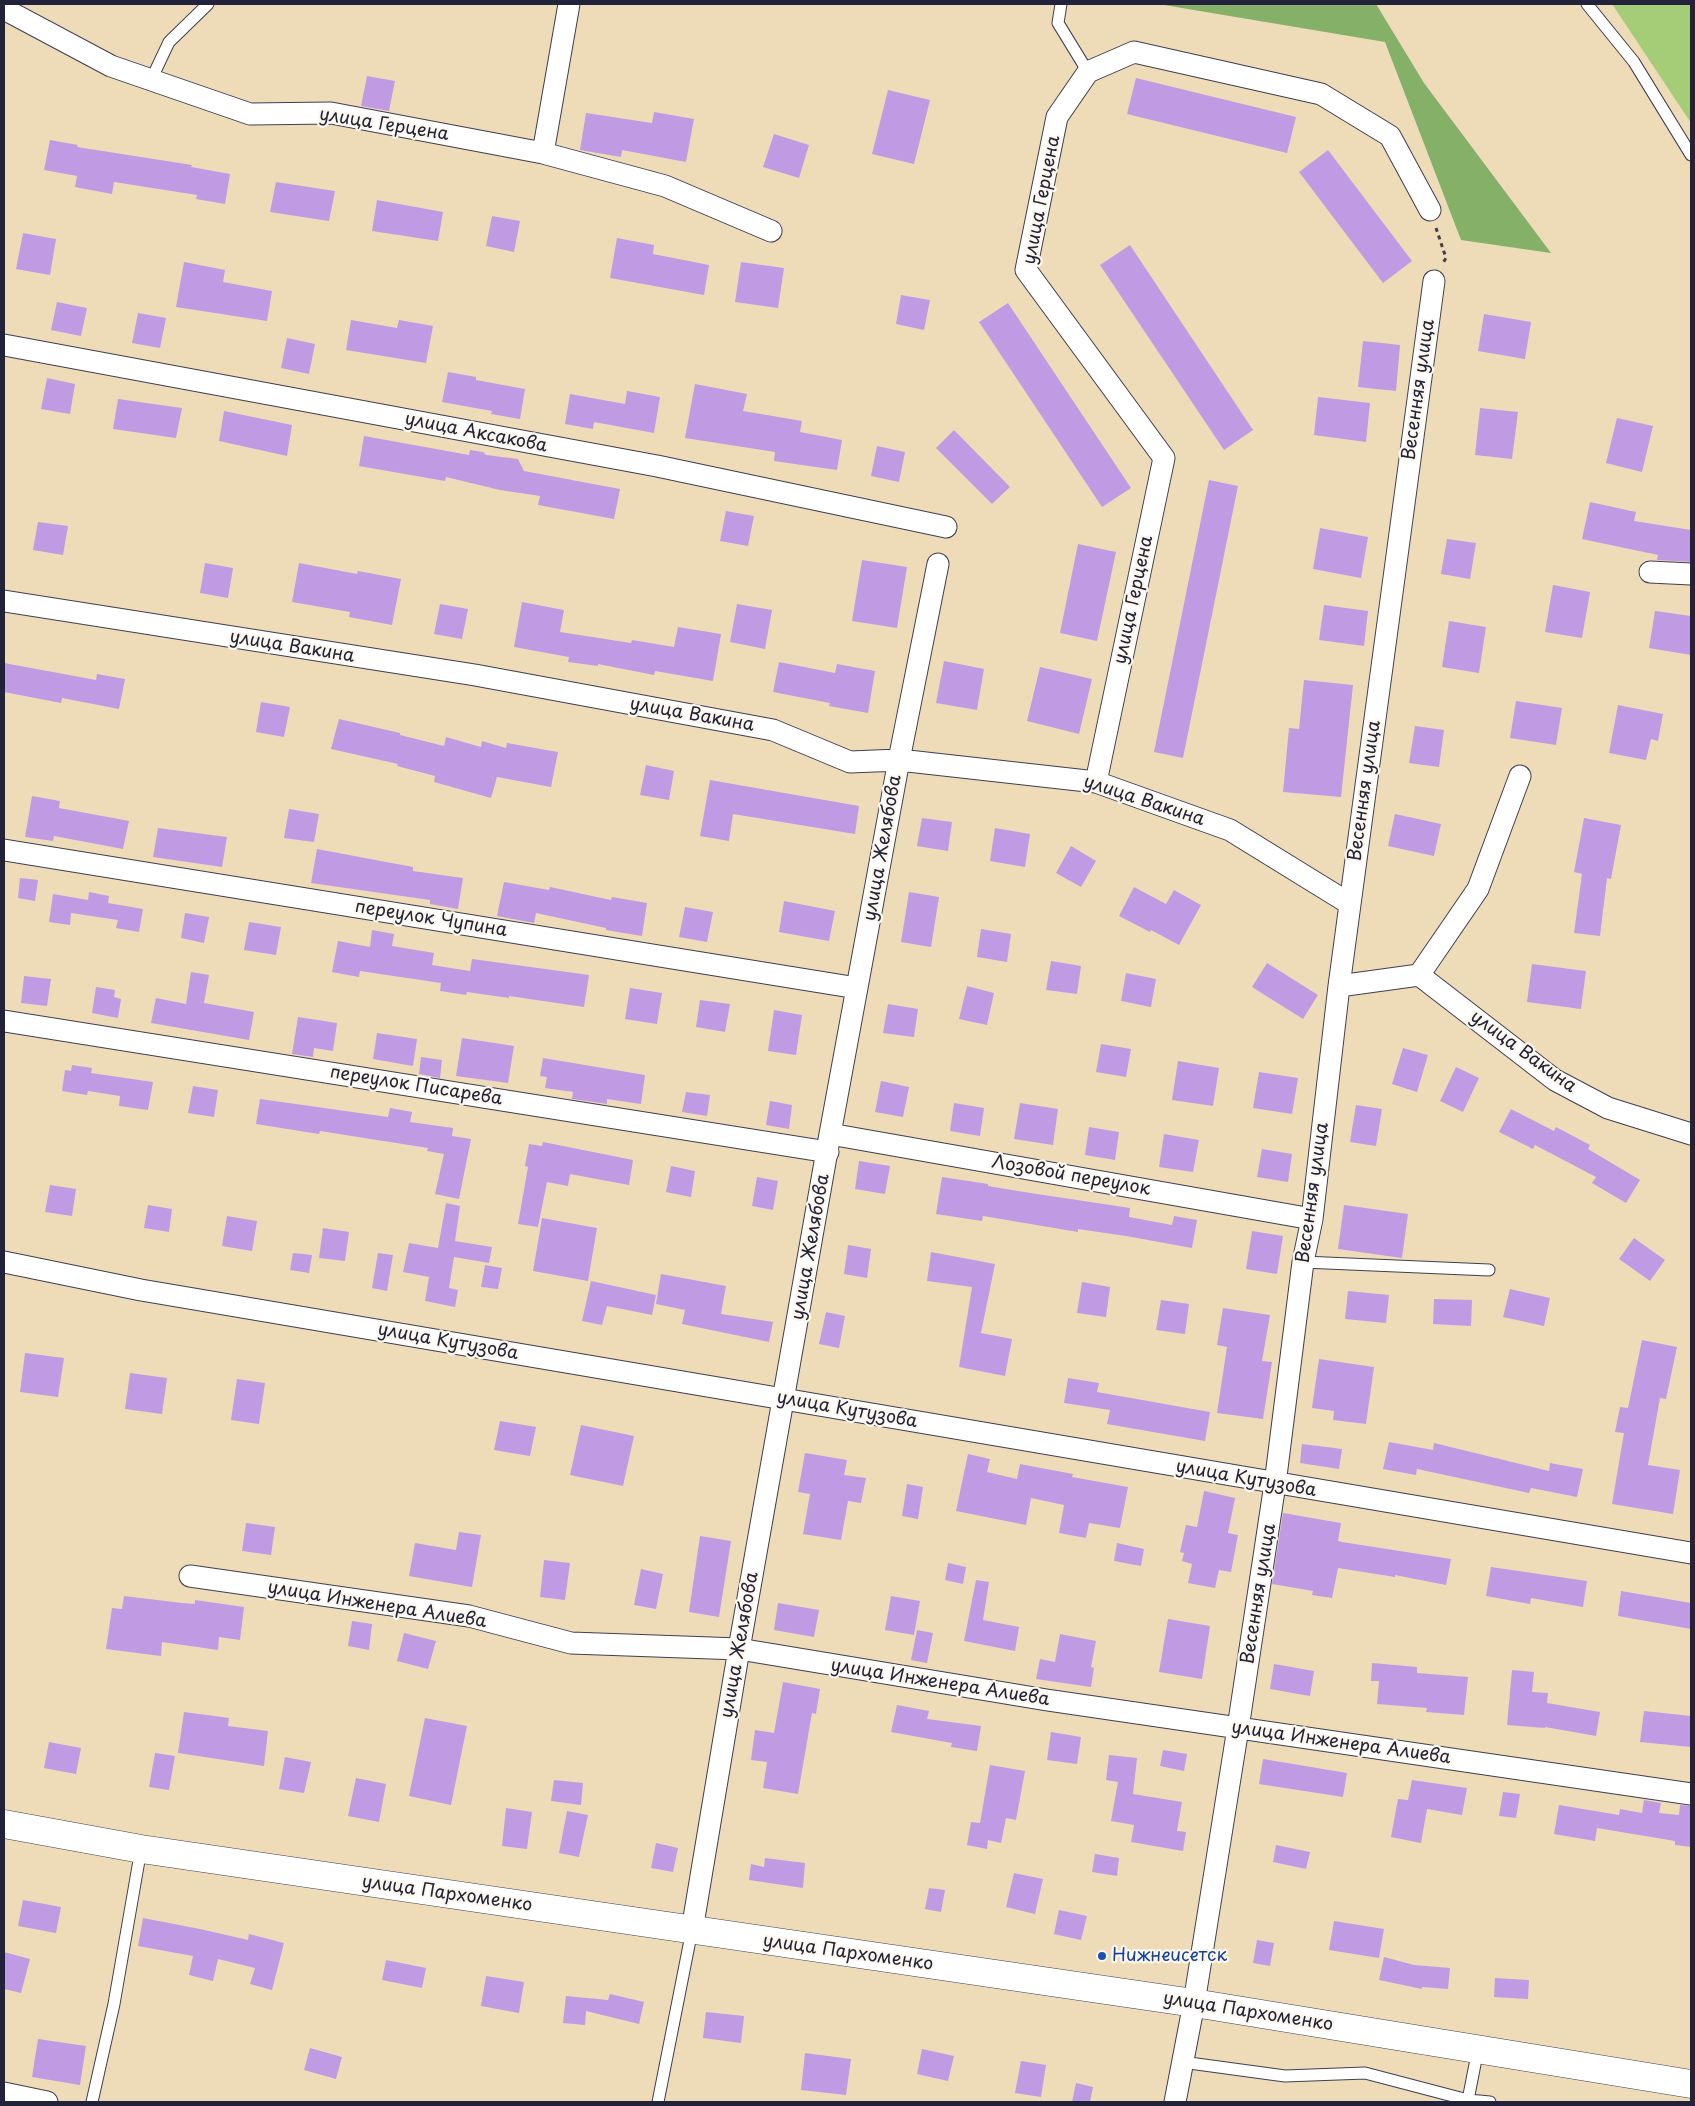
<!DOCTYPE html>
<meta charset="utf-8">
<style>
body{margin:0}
#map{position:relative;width:1695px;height:2106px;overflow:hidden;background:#eedcb9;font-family:"Playpen Sans",sans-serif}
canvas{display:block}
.frame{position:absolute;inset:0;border:5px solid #22223b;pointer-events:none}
</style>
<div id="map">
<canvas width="1695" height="2106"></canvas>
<div class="frame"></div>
</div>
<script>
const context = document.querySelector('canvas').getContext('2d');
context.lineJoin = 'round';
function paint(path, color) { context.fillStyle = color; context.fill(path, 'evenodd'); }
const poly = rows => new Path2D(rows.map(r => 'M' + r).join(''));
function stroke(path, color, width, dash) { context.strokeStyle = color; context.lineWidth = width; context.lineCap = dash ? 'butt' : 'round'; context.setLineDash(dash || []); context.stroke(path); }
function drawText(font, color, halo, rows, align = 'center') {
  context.font = font + ' "Playpen Sans",sans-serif'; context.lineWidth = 4.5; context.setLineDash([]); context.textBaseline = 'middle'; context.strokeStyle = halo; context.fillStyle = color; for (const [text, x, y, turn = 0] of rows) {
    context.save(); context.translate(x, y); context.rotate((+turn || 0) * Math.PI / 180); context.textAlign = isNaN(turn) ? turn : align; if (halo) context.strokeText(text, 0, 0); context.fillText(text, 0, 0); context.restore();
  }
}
const green = poly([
 [1612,4,1691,4,1691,123]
]);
const forest = poly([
 [1158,4,1376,4,1424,83,1551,253,1461,240,1385,42]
]);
const building = poly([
 [367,76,395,81,389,111,361,106],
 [1136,78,1296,117,1287,153,1127,114],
 [888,90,930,100,914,164,872,154],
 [654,112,694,119,686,162,622,150,621,157,580,150,586,113,652,123],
 [774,134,809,145,799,178,763,167],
 [50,140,78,145,77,147,192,165,191,167,230,174,225,204,196,199,197,195,114,182,112,194,75,187,77,176,44,170],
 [1328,150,1412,261,1383,283,1299,172],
 [276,182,335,191,329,221,270,212],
 [377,200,443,212,438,241,372,231],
 [492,216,520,221,514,252,486,246],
 [23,233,56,239,50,275,16,269],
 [617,238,654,245,653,254,709,265,704,295,610,278],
 [1130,245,1253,430,1224,450,1100,265],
 [184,262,225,270,223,282,272,291,267,321,176,307],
 [741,262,784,268,778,308,735,302],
 [901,295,930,300,924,330,896,324],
 [57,302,87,308,81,336,51,330],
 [1008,303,1131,488,1102,507,979,322],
 [138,313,166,318,160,348,132,343],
 [1484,314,1531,322,1525,359,1478,351],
 [351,320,397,328,399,320,433,326,426,363,346,350],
 [287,338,315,344,309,374,281,368],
 [1363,341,1400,345,1396,391,1358,387],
 [448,372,476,377,476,380,525,389,520,419,491,414,492,411,442,402],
 [47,378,75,384,70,414,41,409],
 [695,384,747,394,743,411,802,421,800,432,842,440,837,470,774,461,775,452,685,438],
 [627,391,660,397,654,433,594,422,593,429,565,424,570,394,625,404],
 [1318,397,1370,403,1366,442,1314,435],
 [118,399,182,408,176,438,113,429],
 [1480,408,1518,412,1512,459,1475,455],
 [224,411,292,425,287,456,219,441],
 [1617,418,1653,426,1642,472,1606,463],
 [954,430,1010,487,992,504,936,448],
 [364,436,469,455,470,450,483,452,486,455,518,459,524,471,620,489,614,519,538,505,540,496,500,490,446,477,445,481,359,466],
 [877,446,905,452,899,482,871,476],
 [1209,480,1238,486,1183,758,1154,752],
 [1590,502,1636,512,1634,521,1691,530,1691,562,1657,560,1658,555,1582,539],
 [726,511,754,516,748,546,720,541],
 [38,522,68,526,63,555,33,550],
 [1320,528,1368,537,1361,578,1313,569],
 [1447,539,1476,543,1470,579,1441,574],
 [1078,544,1116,552,1097,641,1060,633],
 [862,560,907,567,897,628,852,621],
 [205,563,233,568,228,598,200,593],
 [299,563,357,574,358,571,401,579,392,625,349,617,350,612,292,602],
 [1553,585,1590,592,1582,638,1545,632],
 [522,602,564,610,560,632,631,643,632,640,674,647,678,627,721,634,713,681,655,671,654,675,598,664,598,666,568,662,569,657,514,647],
 [440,604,468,609,462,639,434,634],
 [737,604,772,610,765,649,730,642],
 [1324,605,1368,611,1364,646,1319,640],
 [1655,611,1691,616,1691,655,1649,648],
 [1449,621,1486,627,1479,673,1442,667],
 [944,661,984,669,977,710,936,703],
 [779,662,835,673,837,664,875,671,868,713,829,706,830,703,773,692],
 [4,663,96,680,97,674,125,679,119,709,62,698,61,703,4,692],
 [1040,667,1092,679,1079,734,1027,721],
 [1304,680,1353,685,1341,797,1283,792,1289,728,1299,729],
 [1516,701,1562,708,1556,745,1510,738],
 [261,702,290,707,284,737,256,732],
 [1618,705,1663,714,1658,741,1651,739,1646,760,1609,753],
 [339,719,400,733,400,735,444,746,446,737,481,747,482,741,506,748,507,743,558,752,551,787,497,777,491,798,434,782,435,776,397,766,398,764,331,749],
 [1415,726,1444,730,1439,767,1409,763],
 [646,765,674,771,669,800,640,795],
 [710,780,859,806,855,834,733,814,729,841,700,836],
 [32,796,60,801,59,808,129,821,123,849,54,836,53,841,25,837],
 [289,809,319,814,314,842,284,838],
 [1395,814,1441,824,1434,856,1388,846],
 [922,818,952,822,948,851,917,846],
 [1584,818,1621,825,1611,879,1607,878,1600,936,1574,933,1582,874,1574,872],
 [158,828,227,837,222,867,153,857],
 [995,828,1030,834,1025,867,990,861],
 [1071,846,1096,861,1081,887,1056,873],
 [317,849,413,867,413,871,463,878,458,909,430,904,430,900,311,883],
 [20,878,38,880,35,901,18,898],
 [504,882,549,890,550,887,611,900,612,897,647,903,642,936,606,930,606,928,536,913,534,923,497,916],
 [1134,887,1166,904,1174,890,1201,905,1179,945,1151,930,1150,932,1119,916],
 [89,892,109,896,108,903,143,909,139,932,116,928,118,920,71,913,70,925,49,922,53,894,88,900],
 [909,892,939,897,931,947,901,942],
 [784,901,835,911,829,941,779,932],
 [685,907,713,912,707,942,679,937],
 [185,913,209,917,204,943,181,938],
 [249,922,281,927,276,955,244,950],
 [981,929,1011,934,1007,962,977,957],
 [372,930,394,934,392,946,434,953,432,965,470,971,472,959,589,975,584,1007,509,996,509,998,467,992,466,995,440,991,441,983,360,971,359,977,332,972,338,941,370,947],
 [1051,961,1081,966,1077,994,1046,990],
 [1267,963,1318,995,1303,1019,1252,987],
 [1532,964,1586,971,1581,1009,1527,1002],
 [191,972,209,975,204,1003,254,1012,249,1040,151,1023,156,998,186,1004],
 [1126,973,1156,979,1151,1007,1121,1001],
 [24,976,51,979,47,1006,21,1003],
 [967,986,994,993,987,1025,959,1019],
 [96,987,115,990,114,997,121,999,118,1018,92,1013],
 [630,988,662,993,657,1024,625,1019],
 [700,1000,730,1004,725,1032,696,1027],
 [888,1004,918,1009,914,1037,883,1033],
 [774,1010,802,1015,796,1055,768,1051],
 [298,1017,337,1023,333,1051,314,1048,313,1057,292,1054],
 [377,1033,417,1039,413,1066,373,1059],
 [462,1038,514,1046,508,1083,456,1076],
 [1101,1044,1131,1049,1126,1077,1096,1072],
 [1403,1048,1428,1055,1417,1092,1392,1084],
 [421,1057,442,1060,440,1078,419,1074],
 [543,1058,645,1075,641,1104,607,1099,607,1104,572,1099,573,1092,545,1088,547,1077,540,1076],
 [1178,1061,1219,1068,1213,1106,1172,1100],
 [72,1065,92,1068,91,1073,153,1082,148,1110,119,1106,120,1096,88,1091,87,1095,62,1091,65,1070,71,1071],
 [1456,1067,1479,1078,1463,1112,1440,1101],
 [1259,1072,1298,1078,1292,1114,1253,1108],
 [881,1081,909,1087,903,1117,875,1112],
 [193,1086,218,1090,214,1117,188,1113],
 [686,1092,710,1095,707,1116,682,1112],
 [260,1099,388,1117,390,1108,412,1112,410,1122,453,1128,452,1136,471,1139,459,1199,435,1194,444,1154,427,1151,428,1148,320,1131,319,1134,256,1124],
 [770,1101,792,1105,789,1129,766,1125],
 [954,1103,984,1108,980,1136,950,1131],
 [1020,1103,1058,1109,1053,1145,1014,1139],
 [1356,1105,1382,1109,1376,1146,1350,1142],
 [1511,1109,1554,1131,1556,1127,1590,1145,1588,1149,1640,1180,1626,1203,1592,1183,1596,1177,1535,1145,1533,1149,1499,1132],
 [1089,1127,1119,1132,1115,1160,1085,1155],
 [1164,1134,1199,1140,1193,1172,1159,1167],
 [543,1142,633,1160,629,1185,570,1174,568,1186,547,1182,538,1227,518,1224,528,1167,525,1166,529,1144,542,1146],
 [1262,1149,1292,1154,1288,1182,1257,1177],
 [859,1161,890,1166,885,1194,855,1189],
 [671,1166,695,1171,691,1197,666,1192],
 [757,1177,778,1181,773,1210,752,1206],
 [942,1177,988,1184,988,1186,1024,1192,1130,1208,1129,1217,1172,1225,1174,1216,1197,1220,1192,1248,1126,1236,1078,1229,1078,1232,983,1216,982,1221,936,1214],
 [50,1185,76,1189,72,1216,45,1212],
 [446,1203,460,1206,455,1241,492,1247,489,1263,454,1257,449,1288,458,1290,455,1307,425,1301,429,1277,403,1272,409,1243,438,1248],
 [148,1205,172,1209,169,1232,144,1228],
 [1344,1205,1408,1214,1402,1258,1338,1249],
 [227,1216,257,1221,252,1251,222,1246],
 [542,1218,597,1228,588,1281,533,1271],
 [323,1228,349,1232,345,1261,319,1258],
 [1252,1231,1283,1236,1277,1274,1246,1269],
 [1634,1238,1665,1260,1650,1281,1619,1259],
 [848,1245,871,1249,867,1278,844,1274],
 [931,1252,995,1264,981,1333,1012,1339,1005,1376,959,1367,972,1287,927,1281],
 [293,1253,312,1255,309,1273,290,1270],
 [378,1253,393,1255,387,1291,372,1288],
 [485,1265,502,1268,498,1289,481,1287],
 [661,1274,726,1286,721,1314,773,1322,769,1342,682,1324,685,1310,656,1304],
 [591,1281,656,1295,652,1315,607,1306,602,1325,582,1321],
 [1082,1282,1110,1287,1106,1317,1077,1313],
 [1510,1289,1550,1298,1544,1326,1503,1317],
 [1348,1291,1389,1295,1386,1323,1345,1319],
 [1434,1299,1472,1300,1471,1326,1433,1324],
 [1161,1300,1189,1304,1185,1334,1156,1330],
 [1223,1308,1270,1315,1262,1361,1272,1362,1263,1419,1217,1413,1227,1347,1217,1345],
 [826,1312,845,1316,839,1348,819,1344],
 [1642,1340,1677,1347,1666,1399,1660,1398,1648,1465,1680,1470,1673,1514,1612,1504,1624,1433,1615,1432,1620,1407,1628,1408],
 [25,1353,64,1358,58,1397,20,1392],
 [1319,1359,1374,1367,1366,1424,1333,1420,1334,1411,1312,1408],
 [130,1373,167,1378,162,1414,125,1409],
 [1068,1378,1099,1383,1097,1392,1210,1412,1205,1441,1107,1424,1110,1410,1064,1403],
 [237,1379,265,1383,259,1424,231,1420],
 [500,1421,536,1427,530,1456,494,1450],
 [581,1425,634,1436,623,1486,570,1475],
 [1389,1442,1433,1450,1434,1443,1549,1471,1550,1463,1583,1469,1577,1497,1531,1488,1529,1493,1417,1469,1416,1475,1383,1469],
 [1302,1444,1342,1449,1339,1469,1300,1463],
 [805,1453,847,1460,844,1475,866,1478,861,1503,848,1501,841,1540,803,1534,810,1494,798,1492],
 [968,1454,990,1459,987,1472,1017,1479,1020,1464,1073,1474,1072,1477,1128,1487,1120,1528,1089,1523,1086,1538,1059,1533,1064,1505,1031,1498,1026,1525,956,1511],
 [907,1484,923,1487,918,1519,902,1516],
 [1204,1491,1235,1498,1228,1533,1238,1535,1231,1572,1219,1570,1215,1588,1188,1583,1192,1564,1182,1561,1184,1553,1180,1552,1186,1525,1197,1527],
 [1283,1513,1341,1523,1338,1541,1342,1542,1451,1559,1446,1585,1395,1575,1395,1577,1338,1568,1332,1598,1312,1595,1313,1591,1272,1584],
 [246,1523,275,1527,271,1555,242,1551],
 [459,1532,481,1535,472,1587,409,1576,415,1543,456,1550],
 [700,1536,731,1541,719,1617,689,1612],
 [1117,1543,1144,1549,1141,1566,1114,1561],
 [544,1560,570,1563,565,1600,540,1597],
 [948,1563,966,1567,963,1584,945,1580],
 [1491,1567,1587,1581,1583,1607,1531,1598,1530,1604,1486,1596],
 [641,1569,663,1574,656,1609,634,1605],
 [976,1580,989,1582,983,1620,1019,1627,1015,1651,964,1641],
 [1621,1591,1691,1603,1691,1629,1618,1616],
 [124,1596,182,1603,195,1604,195,1600,244,1607,240,1640,219,1637,218,1650,162,1642,161,1656,106,1649,112,1608,122,1609],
 [891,1596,920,1601,914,1635,885,1630],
 [778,1603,819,1610,814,1637,774,1630],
 [1168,1619,1210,1626,1202,1679,1159,1672],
 [352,1621,372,1624,369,1650,348,1646],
 [917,1630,933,1633,927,1663,911,1660],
 [404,1633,436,1641,428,1669,397,1661],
 [1060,1634,1096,1641,1091,1667,1094,1668,1091,1687,1036,1679,1040,1659,1055,1662],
 [1372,1663,1417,1667,1417,1673,1468,1677,1464,1715,1426,1712,1427,1708,1377,1704,1379,1681,1371,1681],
 [1274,1664,1314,1671,1310,1696,1270,1689],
 [1512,1670,1534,1672,1532,1692,1548,1693,1547,1703,1600,1712,1596,1736,1545,1727,1545,1728,1507,1725],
 [783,1682,820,1689,816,1714,812,1713,798,1794,763,1788,767,1762,751,1760,755,1730,774,1733],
 [897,1705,929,1711,927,1719,981,1726,977,1751,951,1747,952,1743,891,1732],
 [1644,1711,1691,1716,1691,1747,1640,1742],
 [184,1712,229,1718,228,1726,268,1731,264,1766,178,1753],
 [425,1718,467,1726,451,1805,409,1796],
 [1051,1732,1081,1737,1077,1764,1047,1760],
 [49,1742,81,1748,76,1774,44,1768],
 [1163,1750,1187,1754,1184,1771,1160,1766],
 [155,1753,175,1756,169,1790,149,1787],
 [1109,1755,1137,1758,1133,1794,1182,1802,1177,1831,1186,1832,1183,1851,1131,1842,1134,1825,1111,1821,1118,1782,1106,1780],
 [285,1757,311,1762,304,1793,279,1789],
 [1263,1759,1347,1773,1343,1797,1259,1784],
 [990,1765,1025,1771,1016,1820,1006,1818,1001,1843,988,1840,987,1849,967,1845,971,1822,980,1823],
 [356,1778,386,1784,379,1822,348,1816],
 [554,1780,583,1783,581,1805,551,1801],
 [1412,1780,1467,1788,1462,1815,1427,1809,1421,1843,1391,1837,1398,1799,1408,1800],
 [1503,1792,1520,1794,1516,1818,1499,1816],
 [1644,1800,1661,1803,1659,1813,1679,1815,1680,1805,1691,1806,1691,1847,1675,1845,1675,1841,1597,1828,1595,1841,1554,1834,1559,1805,1619,1815,1620,1809,1642,1813],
 [506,1808,532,1812,527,1849,502,1846],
 [567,1811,588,1815,579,1857,559,1853],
 [656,1843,678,1848,673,1872,651,1868],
 [1276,1845,1310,1852,1306,1869,1273,1862],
 [1095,1854,1119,1858,1117,1876,1092,1872],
 [765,1858,805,1863,803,1888,749,1880,751,1864,764,1867],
 [1014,1873,1043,1879,1035,1914,1006,1907],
 [929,1888,945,1890,941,1912,925,1909],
 [23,1900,61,1907,56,1933,18,1926],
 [1059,1910,1087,1916,1081,1940,1054,1934],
 [143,1918,200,1929,248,1940,249,1934,284,1943,272,1990,250,1984,255,1968,218,1959,213,1981,189,1975,193,1956,138,1946],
 [1334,1921,1384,1929,1379,1958,1329,1950],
 [1257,1940,1274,1943,1270,1966,1253,1963],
 [4,1952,30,1959,21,1993,4,1989],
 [1384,1957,1414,1965,1450,1968,1448,1989,1422,1987,1422,1989,1379,1980],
 [386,1960,426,1968,422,1988,382,1980],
 [486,1976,524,1982,519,2013,481,2006],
 [1495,1978,1529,1980,1528,1999,1494,1997],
 [610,1994,644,2002,639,2024,586,2011,585,2025,563,2023,566,1996,608,2000],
 [706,2012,744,2016,741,2043,703,2038],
 [38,2039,86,2046,80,2085,32,2077],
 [310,2048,342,2057,336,2079,304,2070],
 [922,2049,954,2056,948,2081,917,2074],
 [805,2053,851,2059,846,2095,801,2090],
 [1021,2061,1046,2065,1041,2097,1015,2093],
 [1076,2083,1093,2087,1090,2102,1072,2102]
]);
const path = poly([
 [1436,228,1446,258,1443,263]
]);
const lane = poly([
 [1061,4,1058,23,1088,72],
 [1587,4,1634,62,1691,155],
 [151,80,169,42,208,4],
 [1303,1262,1489,1270],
 [1182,2062,1285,2076,1365,2073,1468,2100,1490,2102],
 [1468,2100,1478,2049],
 [92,2102,114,2004,141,1849],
 [658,2102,692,1930]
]);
const street = poly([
 [4,9,111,66,250,114,331,113,543,153,665,186,771,231],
 [543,153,569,4],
 [4,345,657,466,946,527],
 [1650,572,1691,574],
 [4,601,475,675,773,730,850,762,899,760,1096,782,1230,830,1350,904],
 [1096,782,1164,458,1026,270,1057,117,1088,72,1134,52,1321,94,1390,136,1430,210],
 [4,850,857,988],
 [1419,975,1555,1080,1608,1108,1691,1134],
 [1339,986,1419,975,1478,889,1520,776],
 [4,1021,828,1152],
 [830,1134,1312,1219],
 [4,1262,141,1290,1691,1553],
 [190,1576,469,1616,571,1643,739,1649,1047,1700,1691,1794],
 [692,1930,739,1649,830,1134,899,760,938,564],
 [4,2093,47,2102],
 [1175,2102,1194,2003,1238,1728,1275,1484,1303,1262,1312,1219,1339,986,1434,281]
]);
const primary = poly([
 [4,1824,141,1849,1194,2003,1691,2084]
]);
const markers = [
 [1102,1956,5,"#1a4fb4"]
];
const streetNames = [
 ["улица Герцена",384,125,9],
 ["улица Герцена",1042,200,-79],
 ["Весенняя улица",1419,390,-82],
 ["улица Аксакова",476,433,11],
 ["улица Герцена",1134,600,-78],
 ["улица Вакина",292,647,9],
 ["улица Вакина",692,715,10],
 ["Весенняя улица",1365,791,-82],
 ["улица Вакина",1144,801,18],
 ["улица Желябова",883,848,-80],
 ["переулок Чупина",431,919,9],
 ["улица Вакина",1523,1052,36],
 ["переулок Писарева",416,1086,9],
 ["Лозовой переулок",1071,1176,10],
 ["Весенняя улица",1313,1193,-82],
 ["улица Желябова",811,1247,-80],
 ["улица Кутузова",448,1342,10],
 ["улица Кутузова",847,1410,10],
 ["улица Кутузова",1246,1479,10],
 ["Весенняя улица",1259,1594,-81],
 ["улица Инженера Алиева",377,1605,9],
 ["улица Желябова",740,1645,-80],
 ["улица Инженера Алиева",940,1683,9],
 ["улица Инженера Алиева",1341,1743,8],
 ["улица Пархоменко",447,1894,8],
 ["улица Пархоменко",848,1953,8],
 ["улица Пархоменко",1248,2012,9]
];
const transitNames = [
 ["Нижнеисетск",1112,1956]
];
paint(green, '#a5cc77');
paint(forest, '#84b068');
paint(building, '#c09be4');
stroke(lane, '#413e4e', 13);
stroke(street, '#413e4e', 23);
stroke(primary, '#413e4e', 29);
stroke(path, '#413e4e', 3, [4, 4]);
stroke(lane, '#fff', 11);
stroke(street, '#fff', 21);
stroke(primary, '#fff', 28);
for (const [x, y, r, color] of markers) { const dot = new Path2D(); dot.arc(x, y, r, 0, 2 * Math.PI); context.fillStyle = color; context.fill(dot); stroke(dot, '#fbf7ec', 2); }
drawText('18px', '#22223b', '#fbf7ec', streetNames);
drawText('18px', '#164399', '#fbf7ec', transitNames, 'left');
</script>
